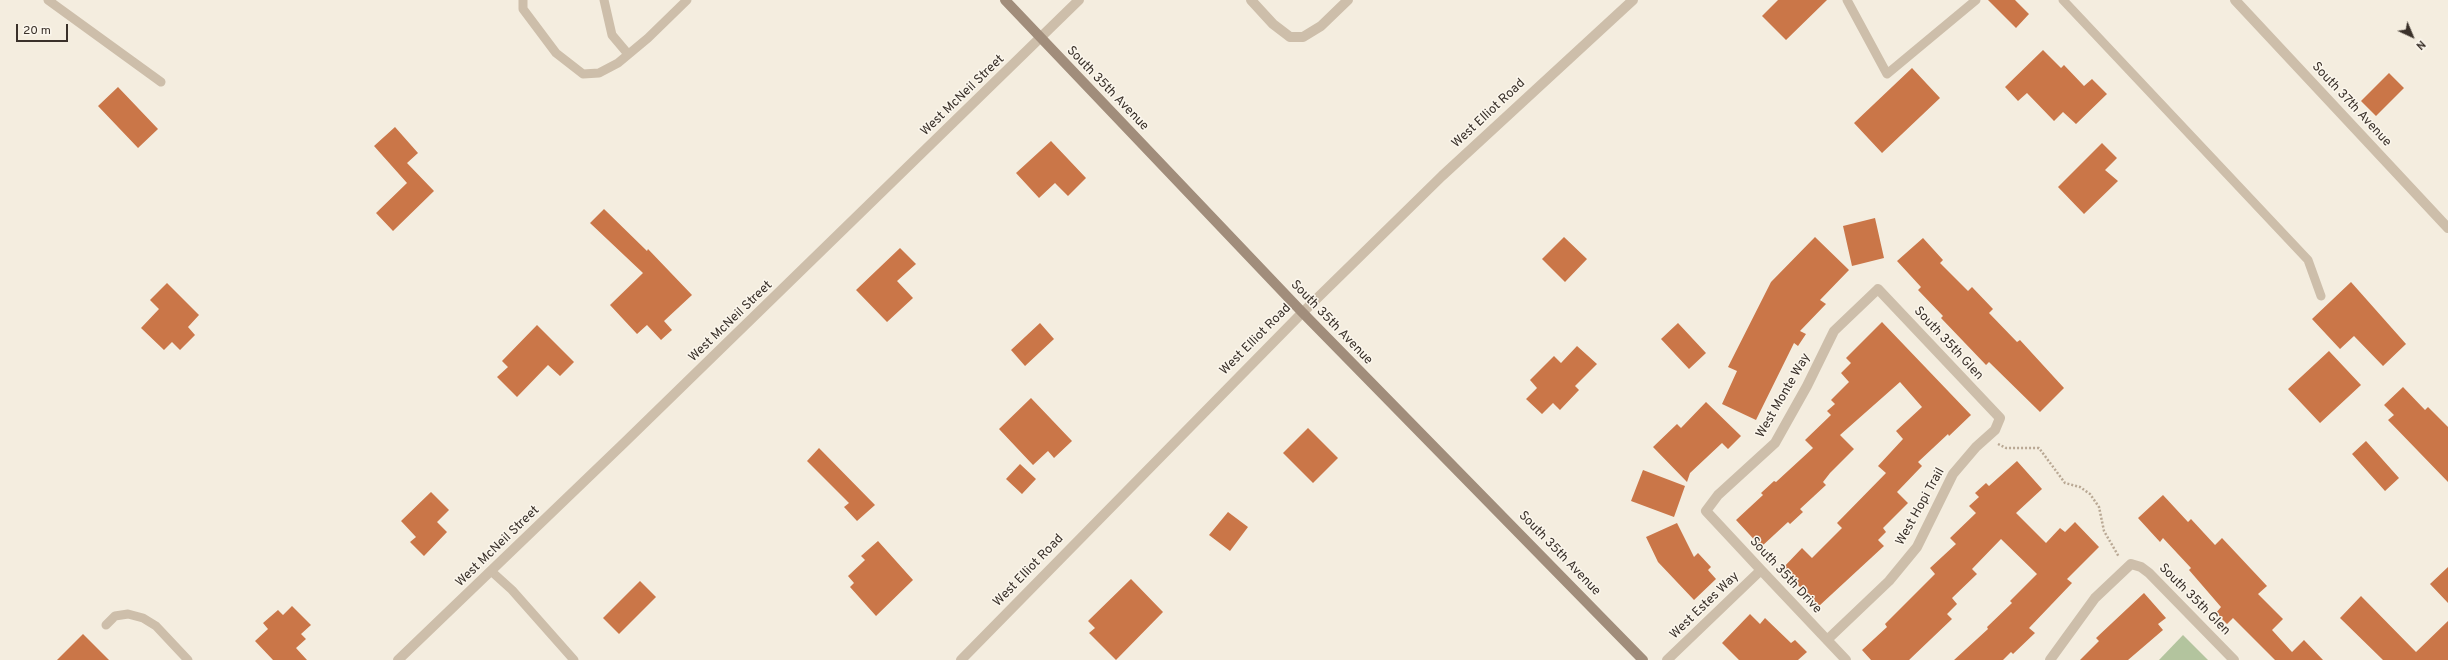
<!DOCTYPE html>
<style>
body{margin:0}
#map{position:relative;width:2448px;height:660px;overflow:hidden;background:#f4eddf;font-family:Overpass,sans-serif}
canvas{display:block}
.north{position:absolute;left:2392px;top:16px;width:40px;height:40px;-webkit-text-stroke:3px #fbf6ec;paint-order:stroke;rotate:136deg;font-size:11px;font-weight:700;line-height:16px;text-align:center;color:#3a312a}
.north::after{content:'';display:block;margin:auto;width:14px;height:18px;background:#3a312a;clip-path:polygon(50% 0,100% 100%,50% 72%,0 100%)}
.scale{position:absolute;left:16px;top:24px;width:52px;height:18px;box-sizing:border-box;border:2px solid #3a312a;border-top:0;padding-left:5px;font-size:12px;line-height:14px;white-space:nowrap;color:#3a312a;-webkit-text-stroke:3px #fbf6ec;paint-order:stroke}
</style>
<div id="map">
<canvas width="2448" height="660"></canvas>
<div class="north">N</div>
<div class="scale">20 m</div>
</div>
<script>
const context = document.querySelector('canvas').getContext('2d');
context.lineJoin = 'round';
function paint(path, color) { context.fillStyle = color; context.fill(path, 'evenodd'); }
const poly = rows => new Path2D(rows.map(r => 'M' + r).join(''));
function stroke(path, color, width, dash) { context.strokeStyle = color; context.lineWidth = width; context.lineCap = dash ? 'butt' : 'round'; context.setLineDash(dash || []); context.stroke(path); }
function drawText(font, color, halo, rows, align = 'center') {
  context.font = font + ' Overpass,sans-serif'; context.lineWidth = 3; context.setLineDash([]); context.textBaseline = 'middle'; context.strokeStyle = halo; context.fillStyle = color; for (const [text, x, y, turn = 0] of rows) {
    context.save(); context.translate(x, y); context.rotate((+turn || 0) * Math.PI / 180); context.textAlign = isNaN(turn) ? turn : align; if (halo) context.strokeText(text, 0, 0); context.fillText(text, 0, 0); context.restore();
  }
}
const green = poly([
 [2183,635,2208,660,2159,660]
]);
const building = poly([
 [1778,0,1827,0,1786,40,1762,16],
 [1988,0,2015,0,2029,14,2016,28],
 [2043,50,2061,68,2064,65,2084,86,2092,79,2107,94,2076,124,2063,112,2054,121,2027,93,2018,101,2005,87],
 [1912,68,1940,98,1882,153,1854,123],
 [2389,73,2404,88,2376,116,2361,101],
 [118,87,158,129,138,148,98,106],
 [395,127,418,153,407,163,434,191,393,231,376,213,407,183,374,146],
 [1051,141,1086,178,1068,196,1055,183,1039,198,1016,173],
 [2102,143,2117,158,2105,170,2118,181,2084,214,2058,187],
 [604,209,647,251,648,249,692,295,664,321,672,330,661,340,647,325,637,334,610,305,643,273,590,223],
 [1875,218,1884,258,1852,266,1843,226],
 [1564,237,1587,259,1565,282,1542,259],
 [1815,237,1849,270,1820,300,1826,304,1800,331,1806,334,1798,346,1794,343,1756,420,1722,404,1737,371,1728,367,1771,282],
 [1923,238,1943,260,1940,263,1968,291,1972,287,1993,309,1989,313,2017,342,2020,340,2064,388,2040,412,1989,362,1986,365,1941,318,1943,316,1918,290,1921,287,1897,261],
 [900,248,916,264,897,281,913,298,887,322,856,290],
 [2351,282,2406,344,2383,366,2354,336,2340,349,2312,319],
 [167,283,199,315,188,327,195,335,180,350,172,342,164,350,141,328,159,309,150,300],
 [1882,322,1971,415,1949,436,1948,434,1918,462,1922,466,1897,492,1908,503,1883,528,1886,532,1878,540,1884,546,1819,606,1782,569,1802,548,1812,558,1842,528,1837,523,1886,473,1878,466,1903,439,1896,431,1922,407,1900,382,1840,435,1854,449,1830,473,1823,482,1826,485,1800,509,1803,512,1790,524,1788,522,1761,547,1736,520,1763,495,1761,493,1774,481,1776,482,1813,448,1805,440,1831,415,1827,411,1835,404,1831,400,1849,382,1841,373,1851,363,1846,358],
 [1040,323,1054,339,1025,366,1011,350],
 [1678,323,1706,353,1689,369,1661,339],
 [537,325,574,362,560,376,548,365,517,397,497,377,508,367,502,361],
 [1577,346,1597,364,1575,386,1579,390,1560,410,1553,403,1542,414,1526,399,1537,388,1530,380,1554,356,1561,363],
 [2329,351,2361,385,2320,423,2288,389],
 [2403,387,2425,410,2428,407,2448,427,2448,482,2388,420,2394,415,2384,405],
 [1031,398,1072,441,1054,458,1048,451,1033,465,999,429],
 [1706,402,1741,436,1728,449,1722,443,1690,473,1687,482,1653,447,1677,424,1681,428],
 [1308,428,1338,458,1313,483,1283,453],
 [2366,441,2399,478,2385,491,2352,454],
 [819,448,875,505,857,521,844,507,849,503,807,461],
 [2017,461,2042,489,2016,513,2046,543,2060,528,2065,532,2075,522,2099,547,2067,579,2072,583,2029,628,2035,633,2013,654,2011,652,2003,660,1954,660,1988,629,1987,627,2012,603,2010,601,2037,574,2001,539,1972,569,1977,574,1952,598,1957,604,1947,614,1952,619,1909,660,1871,660,1862,650,1887,627,1885,624,1935,574,1930,568,1956,544,1950,538,1976,513,1969,506,1979,497,1975,493,1986,483,1989,486],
 [1020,464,1036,479,1022,494,1006,479],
 [1643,470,1685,486,1674,517,1631,501],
 [431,492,449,510,437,522,447,532,424,556,410,542,416,537,401,521],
 [2163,495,2188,522,2191,519,2215,545,2222,538,2267,586,2258,594,2283,619,2272,630,2292,652,2304,640,2323,660,2275,660,2233,618,2227,624,2216,613,2221,607,2189,570,2191,568,2163,538,2160,542,2138,518],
 [1228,512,1248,527,1230,551,1209,535],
 [1677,523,1694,557,1698,553,1711,567,1708,570,1716,579,1694,600,1658,562,1646,537],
 [878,541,913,580,876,616,850,587,854,583,848,576,865,560,861,556],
 [2448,567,2448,603,2430,584],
 [1131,579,1163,612,1116,660,1089,633,1095,628,1088,621],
 [640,581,656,597,619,634,603,618],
 [2144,593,2166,618,2158,624,2163,630,2128,660,2080,660,2099,641,2096,638],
 [2361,596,2416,652,2448,621,2448,660,2383,660,2340,618],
 [292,606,311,625,301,634,306,639,296,648,307,660,273,660,255,641,268,629,263,623,278,610,283,615],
 [1750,614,1760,624,1765,618,1791,643,1795,640,1807,652,1798,660,1739,660,1722,643],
 [83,634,109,660,57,660]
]);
const path = poly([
 [1998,444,2006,448,2039,448,2065,483,2080,487,2090,494,2099,507,2104,531,2119,557]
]);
const lane = poly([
 [48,0,161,82],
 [523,0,523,9,556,53,583,74,599,73,618,63,648,38,687,0],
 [604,0,612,35,628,54],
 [1847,0,1887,74,1976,0],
 [2063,0,2308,260,2321,296],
 [491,571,512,590,574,660],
 [106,625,115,616,128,614,143,618,156,626,188,660]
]);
const street = poly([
 [1251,0,1273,24,1290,37,1303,37,1321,26,1348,0],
 [2235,0,2448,228],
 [1827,640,1889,581,1917,547,1953,474,1976,447,1995,430,2000,418,1878,289,1834,331,1807,386,1775,443,1718,495,1706,511,1761,570,1846,660],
 [398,660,624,443,1079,0],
 [961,660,1299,316,1442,176,1633,0],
 [1667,660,1761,570],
 [2050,660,2095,598,2131,564,2141,567,2149,573,2234,660]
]);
const secondary = poly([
 [1005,0,1302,312,1643,660]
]);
const streetNames = [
 ["South 35th Avenue",1107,89,46],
 ["West McNeil Street",963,96,-44],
 ["South 37th Avenue",2351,105,47],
 ["West Elliot Road",1489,114,-43],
 ["West McNeil Street",731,322,-44],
 ["South 35th Avenue",1331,323,46],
 ["West Elliot Road",1256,340,-45],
 ["South 35th Glen",1948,344,47],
 ["West Monte Way",1784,396,-60],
 ["West Hopi Trail",1921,507,-61],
 ["West McNeil Street",498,547,-44],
 ["South 35th Avenue",1559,554,46],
 ["West Elliot Road",1029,571,-46],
 ["South 35th Drive",1785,576,47],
 ["South 35th Glen",2194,600,45],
 ["West Estes Way",1705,606,-44]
];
paint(green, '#b3c49e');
paint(building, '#ca7648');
stroke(path, '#b9a894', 2.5, [2, 2]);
stroke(lane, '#cdbeaa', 9);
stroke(street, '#cdbeaa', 10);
stroke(secondary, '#a18d7b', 10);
drawText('13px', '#3a312a', '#fbf6ec', streetNames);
</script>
